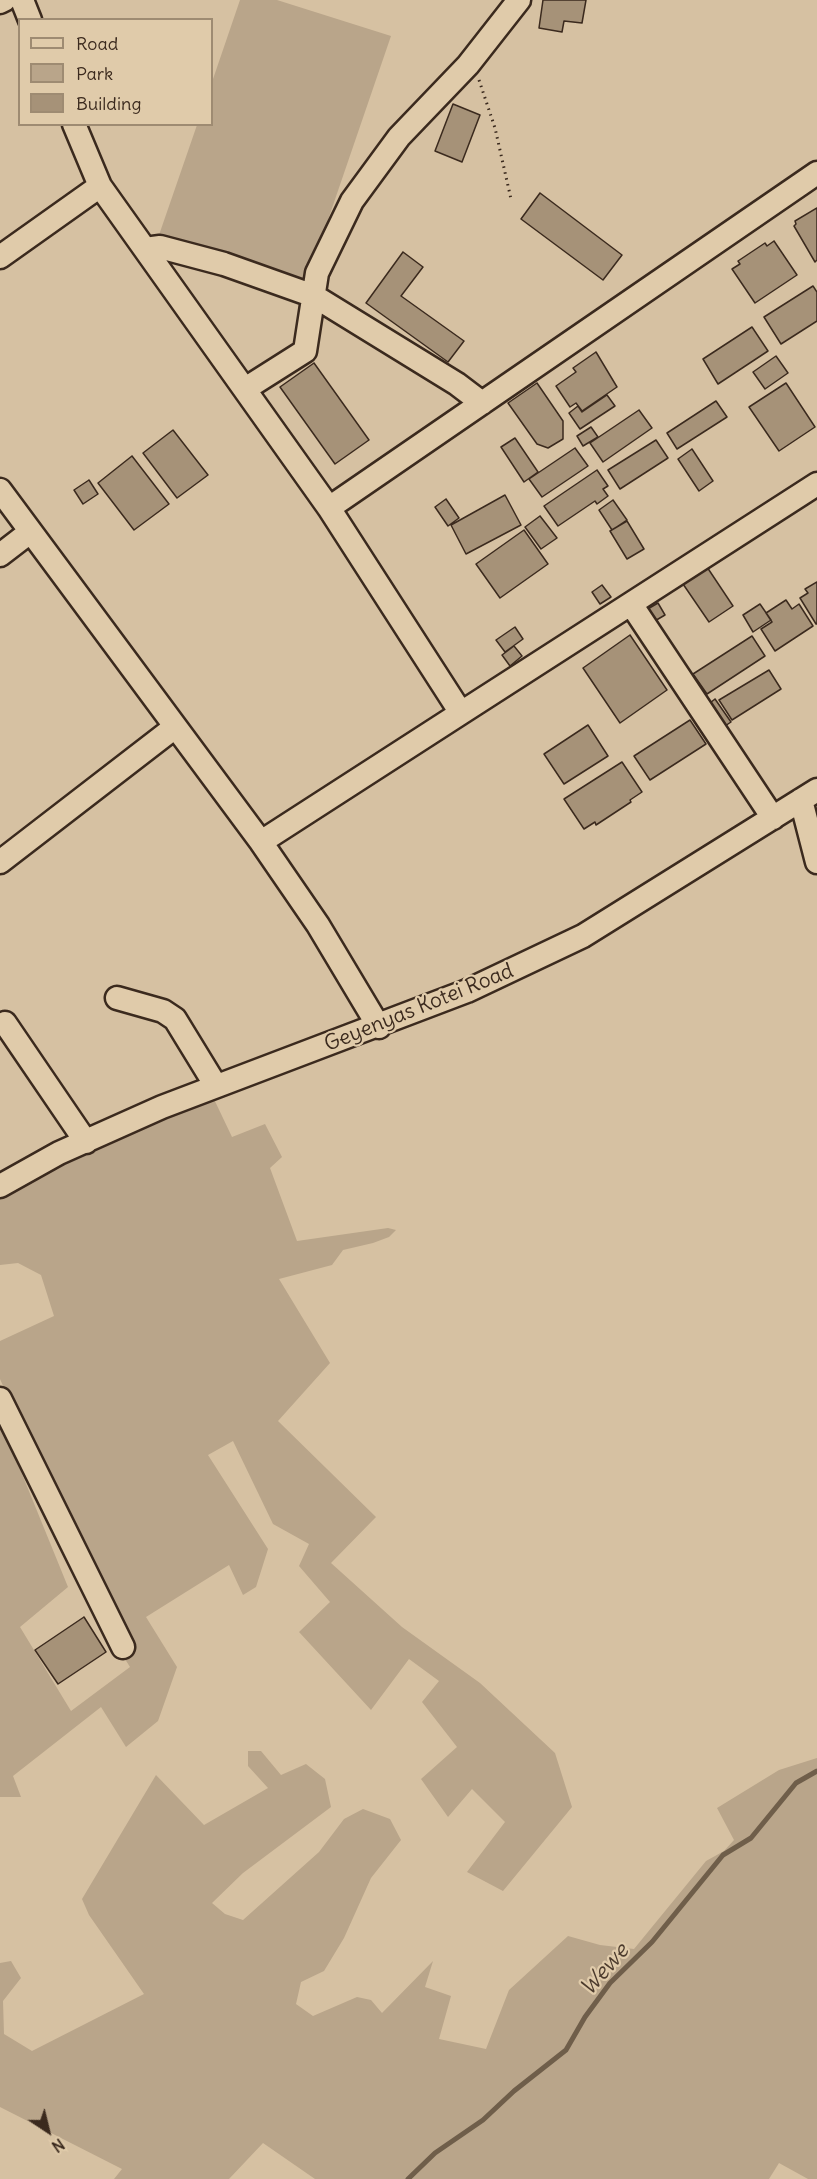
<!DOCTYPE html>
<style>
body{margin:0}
#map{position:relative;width:817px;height:2179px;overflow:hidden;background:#d6c1a2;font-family:Delius,sans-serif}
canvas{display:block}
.legend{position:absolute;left:18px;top:18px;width:195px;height:108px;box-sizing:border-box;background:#e0cbaa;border:2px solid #9e8b72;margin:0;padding:8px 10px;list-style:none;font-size:18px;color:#3b2a1e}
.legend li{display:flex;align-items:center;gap:12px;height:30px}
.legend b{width:30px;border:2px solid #9e8b72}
.north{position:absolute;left:18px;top:2101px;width:60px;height:60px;-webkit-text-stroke:4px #e0cbaa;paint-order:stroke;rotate:145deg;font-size:16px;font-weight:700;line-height:24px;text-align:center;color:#3b2a1e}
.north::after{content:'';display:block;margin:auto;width:21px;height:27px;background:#3b2a1e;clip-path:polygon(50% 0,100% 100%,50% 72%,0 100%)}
</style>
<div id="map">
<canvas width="817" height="2179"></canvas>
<ul class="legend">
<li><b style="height:8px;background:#e0cbaa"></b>Road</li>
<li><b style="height:16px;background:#b9a58a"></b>Park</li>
<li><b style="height:16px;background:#a69278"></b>Building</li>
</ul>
<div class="north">N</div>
</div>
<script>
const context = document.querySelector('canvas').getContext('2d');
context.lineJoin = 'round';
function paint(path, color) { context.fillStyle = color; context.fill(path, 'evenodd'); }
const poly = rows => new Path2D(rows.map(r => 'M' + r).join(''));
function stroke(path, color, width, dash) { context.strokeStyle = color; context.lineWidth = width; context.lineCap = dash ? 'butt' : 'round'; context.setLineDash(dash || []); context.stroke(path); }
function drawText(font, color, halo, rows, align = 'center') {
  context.font = font + ' Delius,sans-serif'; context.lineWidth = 4.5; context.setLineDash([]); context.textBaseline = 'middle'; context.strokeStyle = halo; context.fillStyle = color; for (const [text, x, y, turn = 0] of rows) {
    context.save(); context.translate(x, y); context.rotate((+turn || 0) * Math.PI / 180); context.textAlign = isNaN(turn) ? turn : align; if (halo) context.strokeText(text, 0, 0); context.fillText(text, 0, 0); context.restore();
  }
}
const green = poly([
 [240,0,277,0,391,36,306,284,159,235,197,125,212,124,212,82],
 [212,1095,232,1137,265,1124,282,1157,270,1168,297,1241,388,1228,396,1230,389,1237,373,1243,343,1250,332,1265,279,1279,330,1363,278,1421,376,1517,331,1563,402,1627,480,1683,555,1753,572,1807,503,1891,467,1872,505,1822,472,1789,448,1817,421,1779,457,1747,422,1702,439,1681,409,1659,371,1710,299,1632,330,1602,299,1566,309,1544,273,1524,233,1441,208,1455,268,1549,256,1587,243,1595,229,1565,146,1617,177,1667,158,1721,126,1747,101,1707,13,1776,21,1797,0,1797,0,1420,68,1587,20,1627,71,1711,130,1667,89,1602,95,1593,0,1379,0,1341,54,1316,41,1275,18,1263,0,1265,0,1195,44,1170],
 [248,1751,261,1751,281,1775,306,1764,325,1779,331,1807,243,1873,212,1903,225,1914,243,1920,319,1852,344,1819,363,1809,390,1819,401,1840,371,1878,344,1938,324,1971,301,1982,296,2004,313,2016,357,1997,371,2000,382,2013,433,1961,425,1987,451,1996,439,2039,486,2049,509,1990,568,1936,600,1945,634,1949,706,1861,724,1851,734,1840,717,1808,779,1770,817,1758,817,2179,808,2179,779,2163,769,2179,315,2179,263,2143,229,2179,114,2179,122,2169,0,2107,0,1963,11,1961,21,1978,3,2001,4,2034,32,2051,144,1994,89,1915,82,1899,156,1775,204,1825,268,1788,248,1766]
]);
const stream = poly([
 [408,2179,435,2153,483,2120,514,2091,566,2050,585,2017,610,1983,652,1942,723,1855,751,1838,796,1783,817,1771]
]);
const building = poly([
 [543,0,586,0,582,23,564,21,562,32,539,28,543,0],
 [453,104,480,115,462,162,435,151,453,104],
 [540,193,622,255,603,280,521,219,540,193],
 [817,208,817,260,815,262,794,226,796,224,795,221,817,208],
 [774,241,797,275,755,303,732,269,740,264,738,261,765,243,767,246,774,241],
 [403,252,423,267,401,296,464,341,448,362,366,303,403,252],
 [813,286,817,292,817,321,781,344,764,317,813,286],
 [752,327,768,351,718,384,703,359,752,327],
 [596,352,617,387,582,411,576,403,570,407,556,386,576,372,573,368,596,352],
 [776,356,788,373,765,389,753,372,776,356],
 [314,363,369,440,335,464,280,387,314,363],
 [537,383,563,421,563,439,548,448,537,444,508,403,537,383],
 [786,383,815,427,779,451,749,407,786,383],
 [607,395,615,406,580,429,569,413,578,406,582,412,607,395],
 [716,401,727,417,677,449,667,433,716,401],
 [639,410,652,428,603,462,590,443,639,410],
 [591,427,598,437,583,446,577,436,591,427],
 [173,430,208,475,177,498,143,453,173,430],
 [515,438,538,472,524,482,501,447,515,438],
 [656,440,668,458,620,489,608,470,656,440],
 [575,448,588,466,542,497,529,479,575,448],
 [692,449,713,481,699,491,678,459,692,449],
 [132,456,169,504,134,530,98,483,132,456],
 [597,470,608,486,603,489,608,496,597,504,595,501,558,526,544,506,597,470],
 [89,480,98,494,83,504,74,490,89,480],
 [505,495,521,525,466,554,451,525,505,495],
 [446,499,459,518,448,526,435,507,446,499],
 [613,500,627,520,612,530,599,510,613,500],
 [540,516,557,538,541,549,525,527,540,516],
 [627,521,644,549,627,559,610,531,627,521],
 [524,530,548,564,500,598,476,564,524,530],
 [707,567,733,606,709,622,683,584,707,567],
 [817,582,817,624,816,624,800,598,808,593,805,589,817,582],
 [602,585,611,597,600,604,592,592,602,585],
 [786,600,792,609,799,604,813,626,775,651,761,629,772,622,766,613,786,600],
 [658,603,665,615,653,622,646,610,658,603],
 [760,604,771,620,753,632,743,615,760,604],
 [515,627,523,639,505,652,496,640,515,627],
 [630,635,667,690,620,723,583,668,630,635],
 [752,636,765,656,707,694,693,674,752,636],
 [514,646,522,656,510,666,502,655,514,646],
 [769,670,781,689,732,720,719,700,769,670],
 [715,699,731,722,722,728,706,706,715,699],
 [690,720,706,744,650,780,634,756,690,720],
 [588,725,608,756,564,784,544,754,588,725],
 [622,762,642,792,630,800,631,802,596,825,595,822,584,829,564,799,622,762],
 [84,1617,106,1652,58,1684,35,1650,84,1617]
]);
const path = poly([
 [479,80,495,128,511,199]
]);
const minor = poly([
 [22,0,30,20],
 [0,2,4,0],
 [74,124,100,186,329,508,461,713,261,842],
 [145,249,160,247,224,264,314,296,457,384,482,403],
 [0,257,100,186],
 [245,389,305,351,317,273,352,201,399,137,468,65,519,0],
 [0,490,261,842,318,925,379,1027],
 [329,508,817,173],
 [0,555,30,532],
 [631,604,773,818],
 [461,713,817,484],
 [801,800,817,862],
 [0,862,175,727],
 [117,998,163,1011,175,1019,216,1086],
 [5,1023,86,1142],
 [0,1186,59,1153,162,1107,467,991,583,936,817,790],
 [0,1399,123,1647]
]);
const streetNames = [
 ["Geyenyas Kotei Road",419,1008,-22]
];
const waterNames = [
 ["Wewe",605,1970,-49]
];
paint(green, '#b9a58a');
stroke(stream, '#6f5e4a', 5);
paint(building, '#a69278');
stroke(building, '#3b2a1e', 1.5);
stroke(minor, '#3b2a1e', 27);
stroke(path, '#3b2a1e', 3, [1.5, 4.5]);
stroke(minor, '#e0cbaa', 22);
drawText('21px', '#3b2a1e', '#e0cbaa', streetNames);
drawText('italic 22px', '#4c3b2d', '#e0cbaa', waterNames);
</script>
